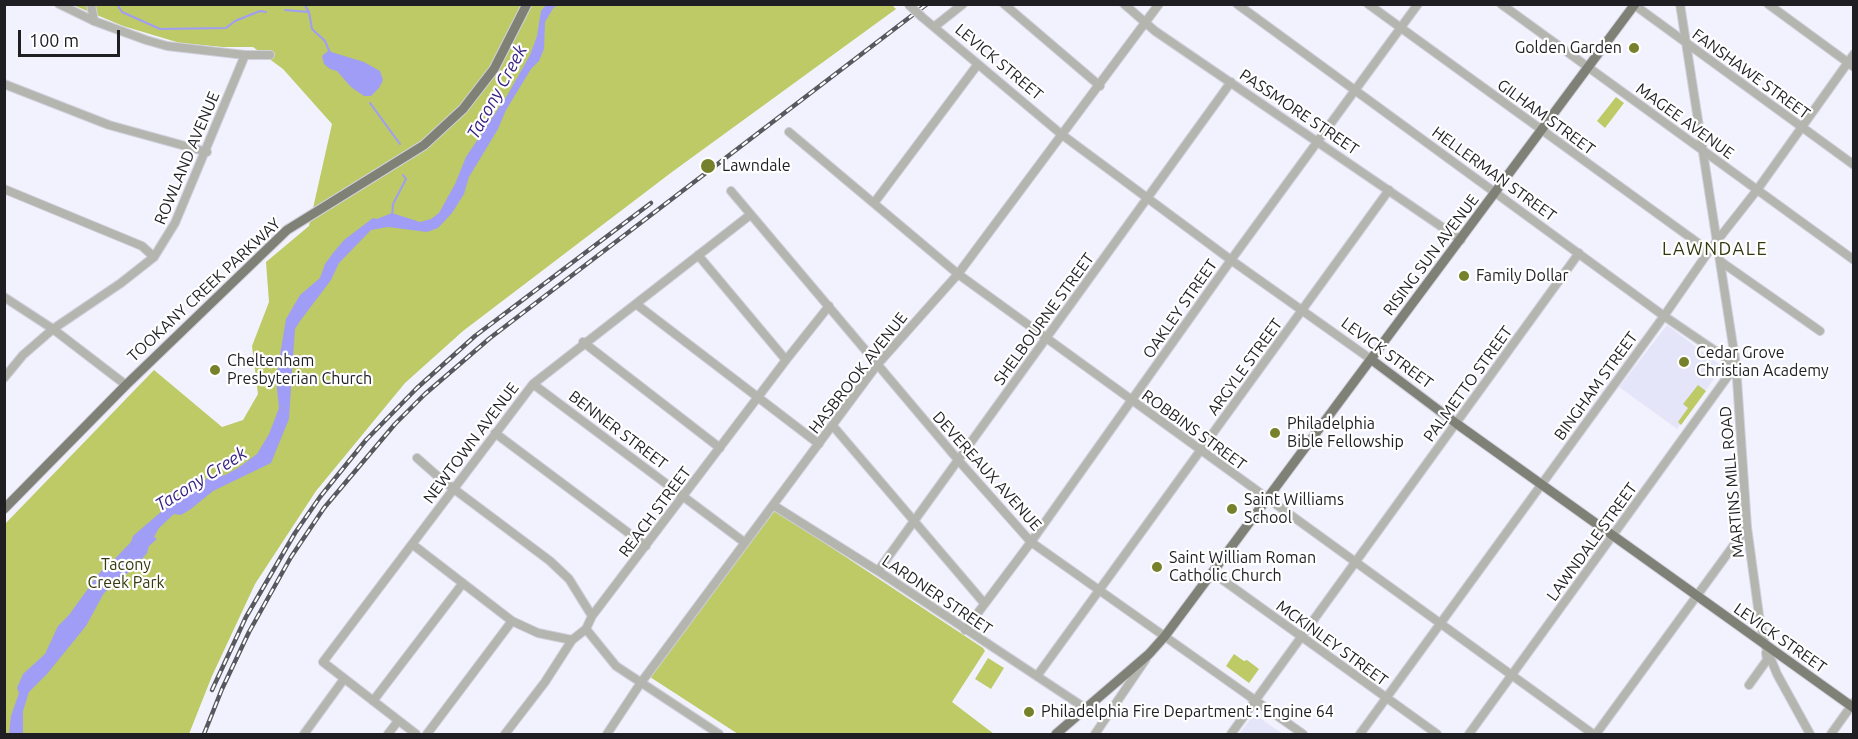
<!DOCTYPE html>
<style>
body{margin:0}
#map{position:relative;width:1858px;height:739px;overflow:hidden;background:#f2f2ff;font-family:Ubuntu,sans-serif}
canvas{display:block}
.frame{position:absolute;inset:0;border:6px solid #1e1e23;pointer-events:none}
.scale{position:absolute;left:18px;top:30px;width:102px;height:27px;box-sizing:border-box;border:3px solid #1e1e23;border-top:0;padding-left:8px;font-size:18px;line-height:21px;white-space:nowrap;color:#1e1e23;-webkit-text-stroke:4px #fff;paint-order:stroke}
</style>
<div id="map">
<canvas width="1858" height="739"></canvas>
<div class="frame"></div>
<div class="scale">100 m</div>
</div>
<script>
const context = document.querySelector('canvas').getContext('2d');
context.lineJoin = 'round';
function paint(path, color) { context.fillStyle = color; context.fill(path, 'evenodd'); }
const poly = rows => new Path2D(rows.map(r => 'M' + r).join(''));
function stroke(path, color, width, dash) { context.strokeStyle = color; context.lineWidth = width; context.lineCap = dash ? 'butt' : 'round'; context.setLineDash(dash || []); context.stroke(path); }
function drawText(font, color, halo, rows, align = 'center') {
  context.font = font + ' Ubuntu,sans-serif'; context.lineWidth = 4.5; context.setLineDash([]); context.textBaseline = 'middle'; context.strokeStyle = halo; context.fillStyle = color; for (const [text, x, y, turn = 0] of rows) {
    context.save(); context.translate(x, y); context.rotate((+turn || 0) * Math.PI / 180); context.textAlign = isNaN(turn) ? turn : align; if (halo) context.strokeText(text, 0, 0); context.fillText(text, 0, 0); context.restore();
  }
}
const built = poly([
 [1667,325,1723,367,1677,429,1619,387],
 [1254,714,1283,734,1239,734]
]);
const green = poly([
 [891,4,896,9,672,172,463,331,405,383,316,491,255,584,212,676,189,734,5,734,4,525,154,370,222,427,243,420,258,394,252,346,269,302,266,262,309,226,332,124,283,69,253,47,223,47,180,43,123,26,73,5],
 [1616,97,1624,103,1605,128,1597,121],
 [1698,385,1706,391,1681,425,1678,422,1688,408,1683,404],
 [775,510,983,648,985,651,952,702,994,734,738,734,650,677],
 [1234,654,1244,661,1247,660,1259,669,1249,683,1226,666],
 [988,658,1004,668,991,689,975,679]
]);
const water = poly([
 [546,5,560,5,554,7,545,22,544,49,539,61,531,69,506,110,498,129,469,177,464,194,452,213,438,228,427,232,388,227,371,230,339,263,331,280,300,321,295,329,294,343,289,419,271,463,213,491,191,509,181,515,174,514,159,528,154,537,157,539,149,546,147,553,137,565,104,593,86,626,47,674,29,692,23,711,23,734,9,734,11,716,19,693,17,688,23,674,45,654,58,626,69,615,100,572,107,567,131,542,133,536,162,511,170,500,208,478,225,475,238,468,257,454,269,434,279,408,276,379,286,319,300,295,320,278,325,264,333,253,344,240,373,218,377,219,392,213,420,222,431,219,439,213,455,184,466,157,508,94,530,55,537,36,541,11],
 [328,51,364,62,380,71,383,80,379,88,371,96,364,96,351,87,337,71,330,69,324,64,322,56]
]);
const stream = poly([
 [117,4,122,12,160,29,226,28,235,21,260,11,266,12],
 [304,4,309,12],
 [285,10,309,12,312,29,325,41,330,53],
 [370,103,400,144],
 [392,216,393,204,406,179,403,175]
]);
const minor = poly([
 [59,4,94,21,146,40,167,46,245,55,270,55],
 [91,4,94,21],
 [1004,4,1100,86],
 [1124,4,1155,31,1461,240],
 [1237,4,1664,316,1736,365,1469,734],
 [1368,4,1709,251],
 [1501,4,1854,260],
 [1633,4,1854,165],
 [1680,4,1736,365,1747,527,1759,615,1765,645,1777,674,1810,734],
 [1768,4,1854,67],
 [922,17,1061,134,1231,260,1372,360],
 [934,27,963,4],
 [4,84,109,125,207,152],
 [789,132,958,274,1593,734],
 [4,189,142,246,154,257],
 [731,191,959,461,1031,542,1303,734],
 [874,203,978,64],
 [698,255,786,360],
 [1720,261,1820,331],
 [4,297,53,329,126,385],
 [636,304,819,444],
 [583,342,720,448],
 [4,378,23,355,53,329,121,283,154,257,175,223,245,55],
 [533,384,744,542],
 [833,426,984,603],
 [495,433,646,546],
 [417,458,442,480,550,561,569,579,592,616],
 [773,505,878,571,1085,708],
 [412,544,512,621,538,633,572,640],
 [878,571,1231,82],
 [1213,573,1437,734],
 [586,629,616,666,719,734],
 [965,630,1031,542,1231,260,1418,4],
 [1037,676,1389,190],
 [1749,685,1767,660,1766,653],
 [373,701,463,583],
 [304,734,344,679],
 [388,734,398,721],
 [416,734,323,662,533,384,750,215],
 [427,734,512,621],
 [505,734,545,682,572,640,586,629,592,616,786,360,829,306],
 [607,734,640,684,877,365,958,274,1159,4],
 [1095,734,1146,659],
 [1231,734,1579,253],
 [1360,734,1664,316,1709,251,1757,190,1854,54],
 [1596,734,1747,527],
 [1831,734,1854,702]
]);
const major = poly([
 [1372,360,1457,424,1854,708],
 [4,509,126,385,287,230,424,145,463,109,494,69,527,4],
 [1056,734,1149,654,1165,636,1635,4]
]);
const rail = poly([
 [212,690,246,617,295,533,320,497,366,440,417,388,475,336,651,203],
 [204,734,222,689,249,632,291,557,324,508,395,424,425,394,490,338,927,4]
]);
const minorBridge = poly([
 [908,4,922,17]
]);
const markers = [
 [1634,48,6,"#77802b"],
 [708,166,8,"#77802b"],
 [1464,276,6,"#77802b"],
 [1684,362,6,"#77802b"],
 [215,370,6,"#77802b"],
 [1275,433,6,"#77802b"],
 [1232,509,6,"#77802b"],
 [1157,567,6,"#77802b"],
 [1029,712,6,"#77802b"]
];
const poiNames = [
 ["Golden Garden",1622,48,"right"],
 ["Lawndale",722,166],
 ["Family Dollar",1476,276],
 ["Cedar Grove",1696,353],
 ["Christian Academy",1696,371],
 ["Cheltenham",227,361],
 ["Presbyterian Church",227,379],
 ["Philadelphia",1287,424],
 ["Bible Fellowship",1287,442],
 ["Saint Williams",1244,500],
 ["School",1244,518],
 ["Saint William Roman",1169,558],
 ["Catholic Church",1169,576],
 ["Philadelphia Fire Department : Engine 64",1041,712]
];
const streetNames = [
 ["LEVICK STREET",999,62,40],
 ["FANSHAWE STREET",1751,74,36],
 ["PASSMORE STREET",1299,112,34],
 ["GILHAM STREET",1546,117,36],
 ["MAGEE AVENUE",1685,121,36],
 ["ROWLAND AVENUE",187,158,-67],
 ["HELLERMAN STREET",1494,174,36],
 ["RISING SUN AVENUE",1431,255,-53],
 ["TOOKANY CREEK PARKWAY",204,290,-43],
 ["OAKLEY STREET",1180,309,-55],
 ["SHELBOURNE STREET",1044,319,-54],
 ["LEVICK STREET",1387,353,36],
 ["ARGYLE STREET",1245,367,-54],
 ["HASBROOK AVENUE",858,373,-52],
 ["PALMETTO STREET",1468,384,-54],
 ["BINGHAM STREET",1596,386,-54],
 ["BENNER STREET",618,430,37],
 ["ROBBINS STREET",1194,430,36],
 ["NEWTOWN AVENUE",471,443,-53],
 ["DEVEREAUX AVENUE",987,471,48],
 ["MARTINS MILL ROAD",1732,482,-95],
 ["REACH STREET",655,512,-53],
 ["LAWNDALE STREET",1592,542,-54],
 ["LARDNER STREET",937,595,34],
 ["LEVICK STREET",1780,638,35],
 ["MCKINLEY STREET",1332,643,36]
];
const parkNames = [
 ["Tacony",126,565],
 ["Creek Park",126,583]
];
const waterNames = [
 ["Tacony Creek",497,92,-61],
 ["Tacony Creek",201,479,-32]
];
const neighbourhoodNames = [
 ["LAWNDALE",1715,249]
];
paint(built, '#e5e5f9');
paint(green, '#bdca66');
paint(water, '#a09df6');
stroke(stream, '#a09df6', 2);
stroke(minor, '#d0d0dc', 10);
stroke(major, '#d0d0dc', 11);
stroke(minor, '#b4b5af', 8);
stroke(major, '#7f8177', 9);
stroke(rail, '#58585f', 4.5);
stroke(rail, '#fff', 2, [7]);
stroke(minorBridge, '#d0d0dc', 10, []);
stroke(minorBridge, '#b4b5af', 8);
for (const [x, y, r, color] of markers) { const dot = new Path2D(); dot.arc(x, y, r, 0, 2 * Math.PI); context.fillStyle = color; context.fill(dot); stroke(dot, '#fff', 2); }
drawText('16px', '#1e1e23', '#fff', poiNames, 'left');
drawText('16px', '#1e1e23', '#fff', streetNames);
drawText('16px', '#35390e', '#fff', parkNames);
drawText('italic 18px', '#351e83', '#fff', waterNames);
context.letterSpacing = '1.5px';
drawText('18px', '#343810', '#fff', neighbourhoodNames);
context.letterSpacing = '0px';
</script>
